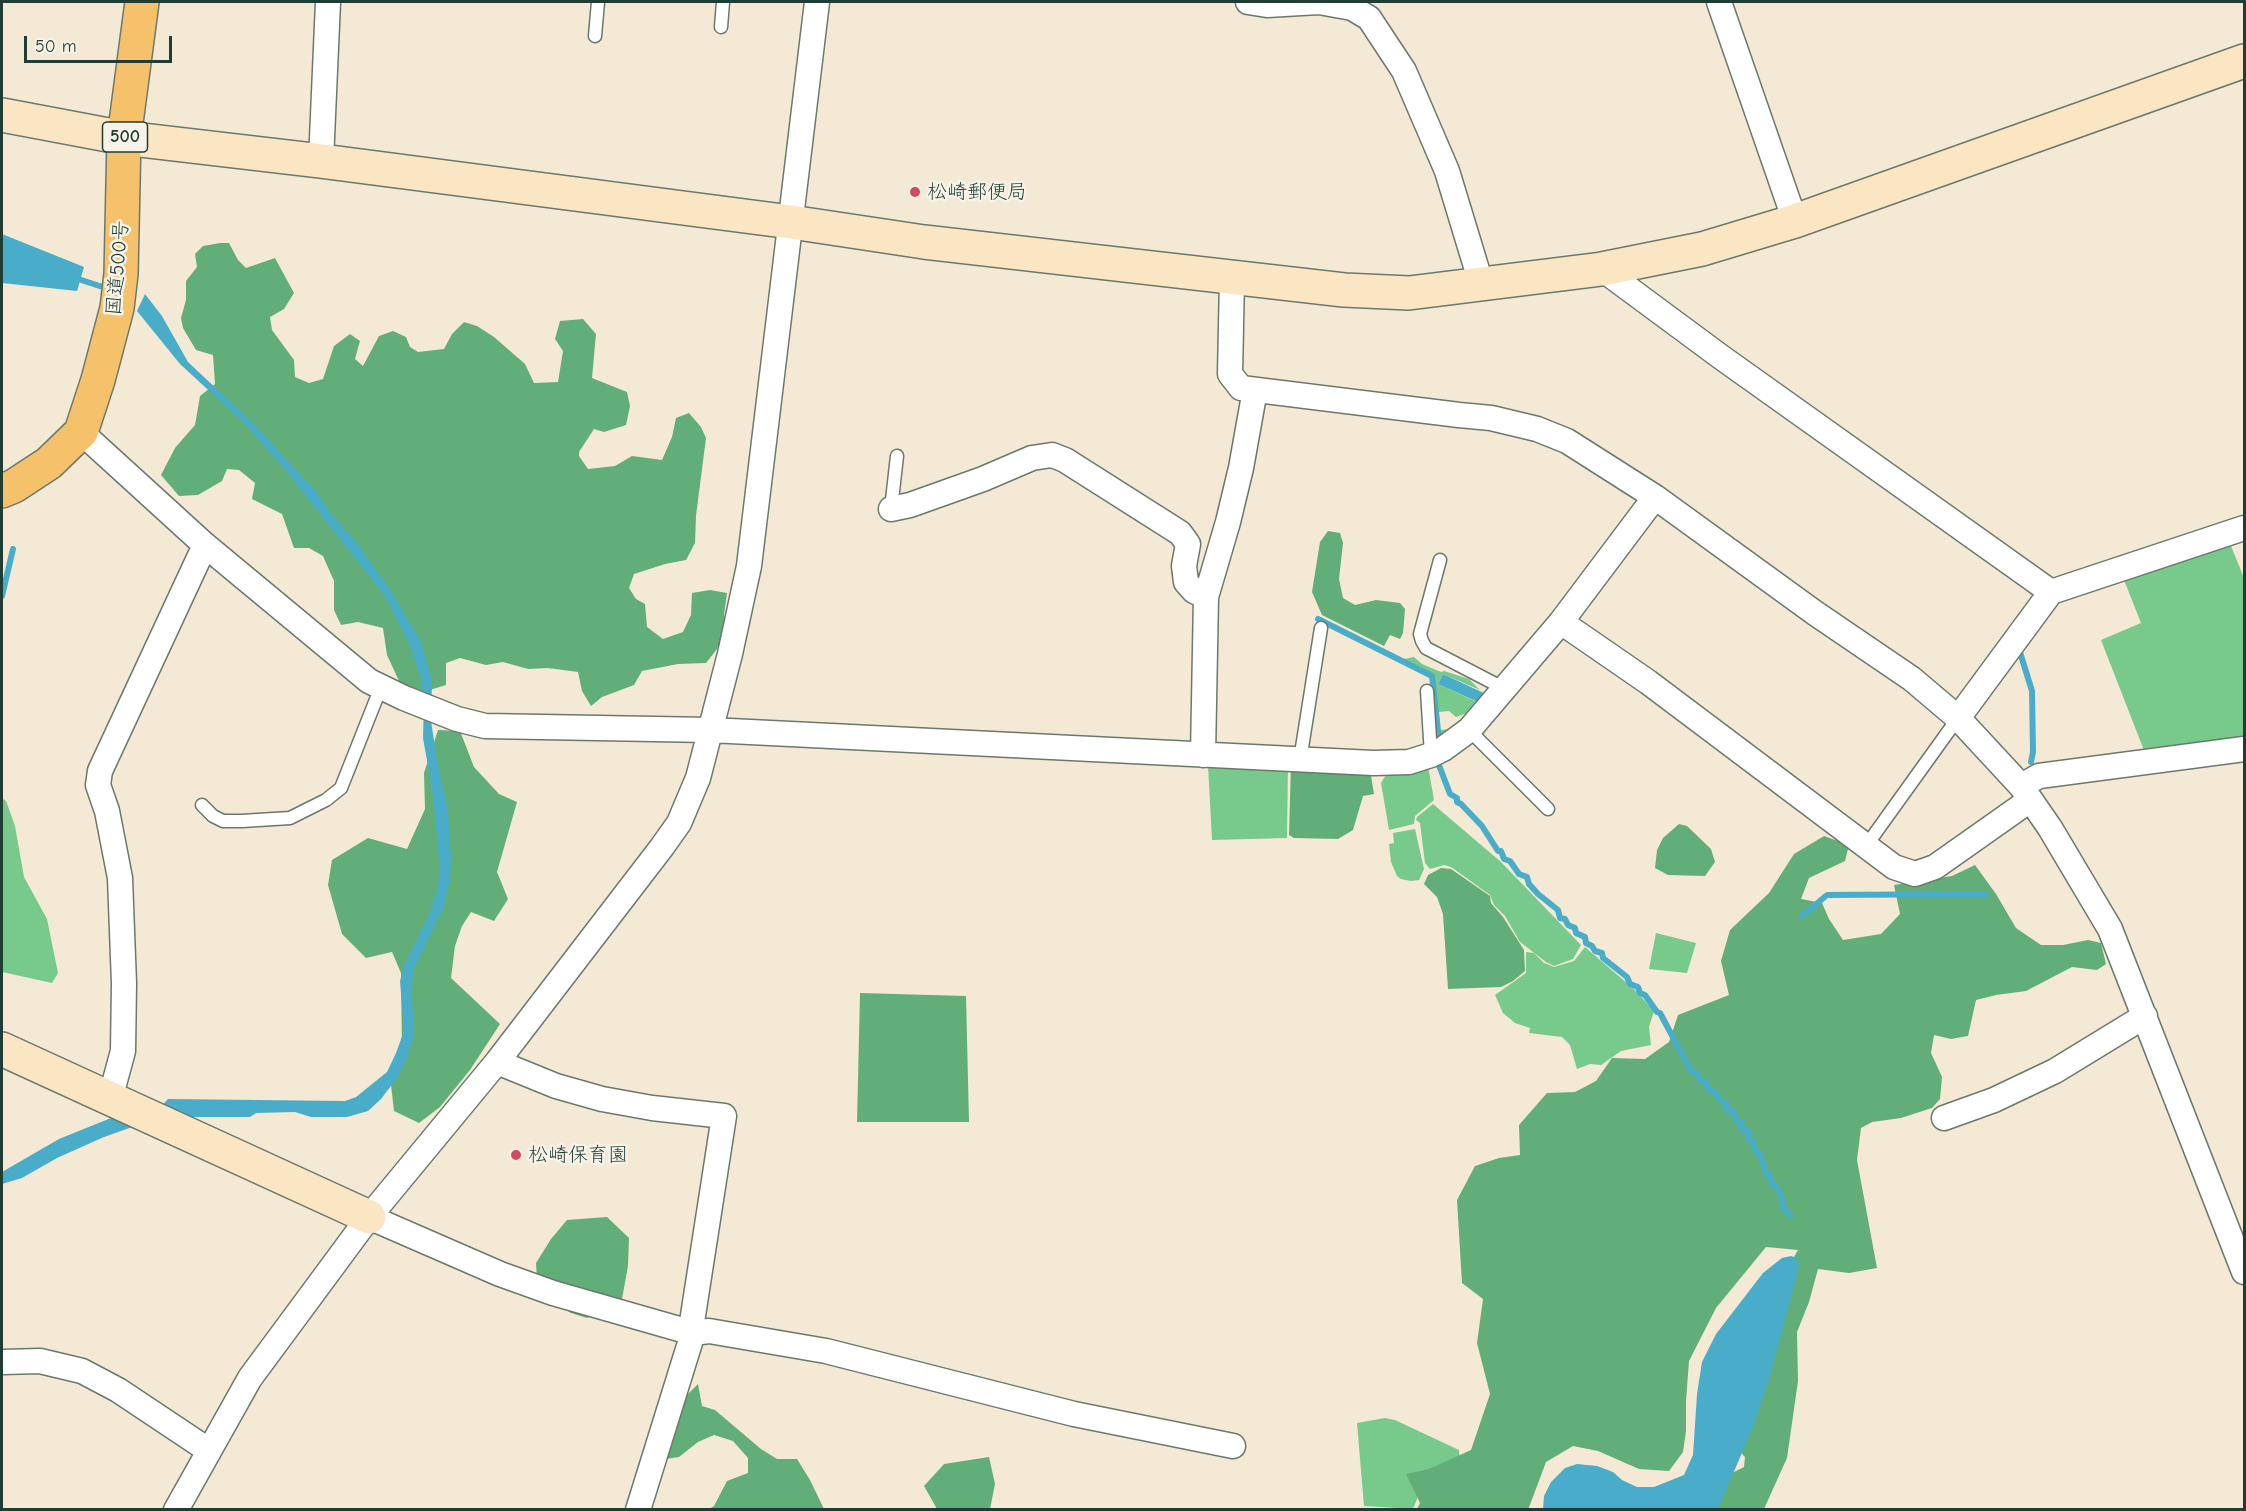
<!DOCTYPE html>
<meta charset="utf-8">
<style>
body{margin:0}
#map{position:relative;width:2246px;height:1511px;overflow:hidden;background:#f4e9d4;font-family:"Comic Neue",sans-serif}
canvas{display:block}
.frame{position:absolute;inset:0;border:3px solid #1f3d34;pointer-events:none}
.scale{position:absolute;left:24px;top:36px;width:148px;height:27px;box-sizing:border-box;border:3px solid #1f3d34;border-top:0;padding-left:8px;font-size:18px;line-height:21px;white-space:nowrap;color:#1f3d34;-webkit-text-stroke:4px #f7f3e8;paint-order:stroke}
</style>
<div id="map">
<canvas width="2246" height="1511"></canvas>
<div class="frame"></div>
<div class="scale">50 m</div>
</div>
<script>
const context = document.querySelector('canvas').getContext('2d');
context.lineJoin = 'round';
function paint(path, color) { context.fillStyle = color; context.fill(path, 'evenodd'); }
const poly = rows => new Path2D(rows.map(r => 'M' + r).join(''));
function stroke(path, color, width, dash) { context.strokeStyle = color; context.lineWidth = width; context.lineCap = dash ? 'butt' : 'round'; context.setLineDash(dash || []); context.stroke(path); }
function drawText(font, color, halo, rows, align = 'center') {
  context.font = font + ' "Comic Neue","Klee One",sans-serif'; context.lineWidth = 5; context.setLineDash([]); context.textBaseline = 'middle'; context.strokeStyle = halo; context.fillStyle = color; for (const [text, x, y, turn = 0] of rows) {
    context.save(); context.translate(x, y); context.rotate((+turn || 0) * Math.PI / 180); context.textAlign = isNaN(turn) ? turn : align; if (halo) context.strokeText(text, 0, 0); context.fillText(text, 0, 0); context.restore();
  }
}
const green = poly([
 [2229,541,2244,578,2244,667,2243,668,2244,737,2145,753,2101,640,2141,623,2124,580],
 [1414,657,1422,664,1441,672,1444,671,1469,679,1480,690,1443,674,1438,684,1479,703,1470,712,1456,717,1449,711,1439,712,1440,730,1452,729,1440,737,1433,675,1404,659],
 [1208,765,1288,765,1287,838,1212,840],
 [1428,766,1434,800,1415,816,1414,824,1389,830,1381,783,1387,773],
 [2,798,6,801,15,826,24,877,47,919,58,973,52,983,2,972],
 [1433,804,1501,862,1581,945,1573,959,1554,966,1546,962,1520,942,1505,916,1494,905,1490,895,1451,867,1444,865,1430,869,1425,863,1420,823,1416,820,1417,817],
 [1415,829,1424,869,1419,880,1411,881,1401,879,1397,876,1391,862,1389,844,1394,843,1393,833],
 [1656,933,1696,943,1687,973,1649,969],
 [1585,947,1636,991,1654,1011,1649,1027,1651,1045,1621,1051,1601,1065,1590,1064,1577,1069,1570,1045,1562,1037,1529,1033,1530,1028,1515,1023,1503,1013,1495,995,1526,973,1526,952,1534,953,1544,963,1554,967,1574,961],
 [1385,1418,1395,1420,1459,1450,1460,1464,1421,1489,1413,1509,1364,1506,1357,1423]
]);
const forest = poly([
 [220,243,229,243,238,260,246,268,275,258,294,293,284,309,270,317,272,330,294,360,295,377,309,383,323,379,334,346,350,334,360,341,355,359,363,366,379,336,393,331,406,337,410,347,418,352,444,349,452,334,464,322,477,326,494,337,525,364,534,383,558,382,563,351,555,339,560,321,583,319,596,334,592,378,627,392,630,406,626,425,604,432,594,429,579,452,579,456,588,469,615,466,632,456,662,460,672,437,676,418,689,413,701,427,706,438,696,516,695,543,686,560,665,564,634,574,629,588,636,599,645,604,647,627,663,639,683,632,691,615,692,593,710,590,727,593,724,615,727,624,717,649,706,663,678,664,642,671,634,685,602,697,591,706,582,691,578,672,548,668,528,669,503,662,486,665,460,658,446,663,446,685,420,693,400,683,387,655,383,628,358,622,341,625,334,610,334,581,323,556,309,548,294,548,282,514,252,499,255,483,239,470,227,469,222,481,198,495,179,496,161,475,175,448,195,425,200,396,215,384,213,355,196,350,183,328,181,318,186,300,186,281,197,267,195,254,203,246],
 [1328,531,1340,533,1343,543,1339,579,1343,598,1355,605,1376,600,1400,603,1405,609,1403,633,1400,639,1390,635,1384,646,1322,615,1312,592,1320,542],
 [438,730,460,731,474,767,499,794,517,802,497,872,508,899,494,921,471,912,462,926,455,946,451,978,500,1024,470,1070,440,1107,419,1123,394,1111,391,1085,402,1052,401,973,392,952,366,958,342,934,328,885,332,860,368,838,407,849,425,809,424,773],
 [1291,764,1370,770,1374,794,1363,796,1353,830,1338,839,1294,838,1289,835],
 [1679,824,1687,826,1711,849,1715,862,1705,876,1668,875,1655,868,1657,850,1663,838],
 [1824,836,1849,845,1845,861,1809,878,1801,899,1822,903,1829,919,1843,940,1881,934,1900,914,1894,885,1952,876,1975,865,1996,894,2016,928,2041,945,2063,945,2088,940,2101,943,2106,964,2097,970,2072,967,2026,991,1996,995,1976,1000,1968,1036,1951,1039,1934,1035,1931,1053,1942,1077,1940,1099,1932,1108,1901,1118,1872,1122,1861,1128,1857,1160,1877,1268,1849,1273,1818,1269,1809,1302,1797,1332,1798,1381,1787,1458,1764,1509,1704,1509,1720,1479,1744,1467,1745,1457,1735,1446,1786,1271,1798,1250,1766,1247,1716,1308,1689,1361,1686,1401,1686,1431,1683,1452,1669,1471,1639,1469,1598,1451,1573,1446,1546,1462,1528,1510,1417,1509,1420,1503,1406,1474,1429,1469,1471,1450,1490,1394,1477,1343,1483,1299,1462,1283,1457,1200,1475,1166,1499,1158,1520,1155,1519,1125,1547,1093,1575,1092,1596,1081,1612,1058,1645,1059,1669,1042,1678,1015,1729,995,1721,961,1730,930,1769,893,1794,854],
 [1441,868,1451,869,1490,896,1491,903,1503,917,1524,950,1525,971,1513,981,1501,987,1448,989,1443,914,1437,897,1424,884,1428,875],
 [860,993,966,996,969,1122,857,1122],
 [607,1217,629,1238,628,1266,622,1299,604,1312,587,1318,571,1313,548,1298,537,1280,536,1263,551,1239,567,1220],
 [698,1384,702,1406,715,1410,761,1449,777,1459,797,1459,810,1480,824,1509,709,1509,714,1506,727,1481,748,1473,748,1458,733,1441,714,1435,698,1442,679,1457,666,1459,678,1404],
 [989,1457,995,1484,990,1509,937,1509,924,1486,944,1464]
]);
const water = poly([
 [2,234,84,267,77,291,2,283],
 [145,294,162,316,188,362,253,423,318,494,331,514,354,539,393,594,421,642,432,682,431,721,437,760,448,811,451,859,450,877,444,907,414,968,411,989,414,1026,413,1039,406,1060,397,1078,381,1099,368,1111,347,1117,311,1117,295,1112,256,1113,250,1117,182,1117,138,1125,104,1137,57,1158,22,1178,2,1184,2,1172,59,1139,111,1118,159,1109,168,1099,345,1101,356,1097,387,1072,396,1053,404,1031,400,981,404,966,429,915,437,891,440,869,433,795,423,738,424,701,421,679,410,645,385,596,283,467,244,423,180,364,137,311],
 [1443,674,1488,695,1480,703,1438,684],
 [1791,1256,1797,1258,1799,1267,1770,1376,1753,1427,1718,1509,1543,1509,1544,1496,1551,1482,1565,1468,1577,1464,1597,1466,1613,1472,1622,1480,1637,1487,1654,1487,1684,1475,1693,1455,1697,1394,1702,1362,1716,1334,1763,1273,1782,1258]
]);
const stream = poly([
 [75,278,109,289],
 [2,596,13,549],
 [1318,619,1432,676,1439,740],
 [2019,649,2032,691,2033,752,2031,762],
 [1437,760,1450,794,1457,798,1457,802,1461,804,1482,826,1498,851,1501,851,1504,859,1510,861,1519,874,1527,877,1529,884,1538,894,1558,910,1560,918,1565,919,1568,925,1575,928,1576,933,1585,937,1586,943,1592,946,1595,951,1602,953,1603,958,1627,977,1630,984,1638,987,1640,993,1645,995,1657,1012,1660,1013,1691,1071,1697,1074,1700,1080,1706,1082,1709,1090,1716,1093,1720,1100,1727,1104,1727,1110,1734,1112,1736,1120,1742,1123,1741,1129,1748,1131,1748,1139,1753,1141,1755,1150,1760,1154,1766,1173,1770,1176,1772,1185,1776,1186,1782,1198,1783,1208,1791,1216],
 [1802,916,1827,895,1986,894]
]);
const lane = poly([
 [721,27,723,2],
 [595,36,598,2],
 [891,509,897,456],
 [1440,560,1420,634,1422,641,1426,648,1505,689],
 [1427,691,1431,755],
 [1469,730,1548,809],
 [1300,760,1321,628],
 [202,805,213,816,223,821,242,821,290,818,326,800,341,788,381,687],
 [1866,846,1958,718]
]);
const street = poly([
 [1248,2,1267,5,1319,2,1352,8,1369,18,1404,71,1447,171,1481,283],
 [1719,2,1795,221],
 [321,161,328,2],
 [1602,269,1721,357,2051,592],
 [1232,278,1230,374,1241,388,1459,415,1491,418,1537,429,1567,441,1655,497,1815,613,1912,679,1958,718,2021,786,2050,828,2110,929,2244,1272],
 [81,432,205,545,369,681,404,698,457,719,485,726,710,730,1373,763,1409,762,1431,755,1443,749,1469,730,1561,622,1655,497],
 [891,509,910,505,983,479,1032,458,1052,455,1065,460,1180,533,1188,544,1184,566,1186,582,1194,591,1206,597,1203,755],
 [1206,597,1228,522,1241,468,1255,390],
 [1561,622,1648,682,1894,867,1915,874,1935,867,2030,800],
 [1958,718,2051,592,2244,528],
 [2021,786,2039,776,2244,749],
 [497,1062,556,1086,602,1099,652,1108,724,1116,692,1322,693,1333,638,1510],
 [110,1099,123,1051,124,984,120,878,107,811,98,785,100,771,205,545],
 [1944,1118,1994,1100,2055,1071,2145,1016],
 [369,1217,500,1274,553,1293,693,1333,709,1331,826,1351,1074,1414,1233,1446],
 [2,1362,40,1361,82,1371,118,1390,208,1450],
 [176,1510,250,1378,369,1217,497,1062,662,847,679,823,698,778,730,654,749,566,817,2]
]);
const secondary = poly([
 [2,115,124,138,321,161,791,222,924,242,1344,290,1409,293,1602,269,1702,249,1795,221,2244,61],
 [2,1049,369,1217]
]);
const highway = poly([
 [2,491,14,486,49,463,81,432,98,380,117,308,121,274,124,138,142,2]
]);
const markers = [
 [915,192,6,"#d1495b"],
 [516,1155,6,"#d1495b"]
];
const shields = [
 [125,137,45]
];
const shieldNames = [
 ["500",125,137]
];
const poiNames = [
 ["松崎郵便局",927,192],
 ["松崎保育園",528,1155]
];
const streetNames = [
 ["国道500号",118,268,-85]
];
paint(green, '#78ca8c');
paint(forest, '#62ae78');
paint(water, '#49adc9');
stroke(stream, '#49adc9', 6);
stroke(lane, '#6a796c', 15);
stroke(street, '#6a796c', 27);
stroke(secondary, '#6a796c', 36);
stroke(highway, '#6a796c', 36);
stroke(lane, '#fff', 12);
stroke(street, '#fff', 24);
stroke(secondary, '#fbe6c4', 33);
stroke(highway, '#f5c16b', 33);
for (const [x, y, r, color] of markers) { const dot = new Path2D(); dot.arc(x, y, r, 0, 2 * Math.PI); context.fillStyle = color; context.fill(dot); stroke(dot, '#f7f3e8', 2); }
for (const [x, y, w] of shields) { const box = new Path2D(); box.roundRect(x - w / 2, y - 15, w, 30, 4.5); context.fillStyle = '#f7f3e8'; context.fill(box); stroke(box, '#1f3d34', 1.5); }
drawText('bold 18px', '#1f3d34', null, shieldNames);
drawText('20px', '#1f3d34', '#f7f3e8', poiNames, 'left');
drawText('20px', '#1f3d34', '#f7f3e8', streetNames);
</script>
